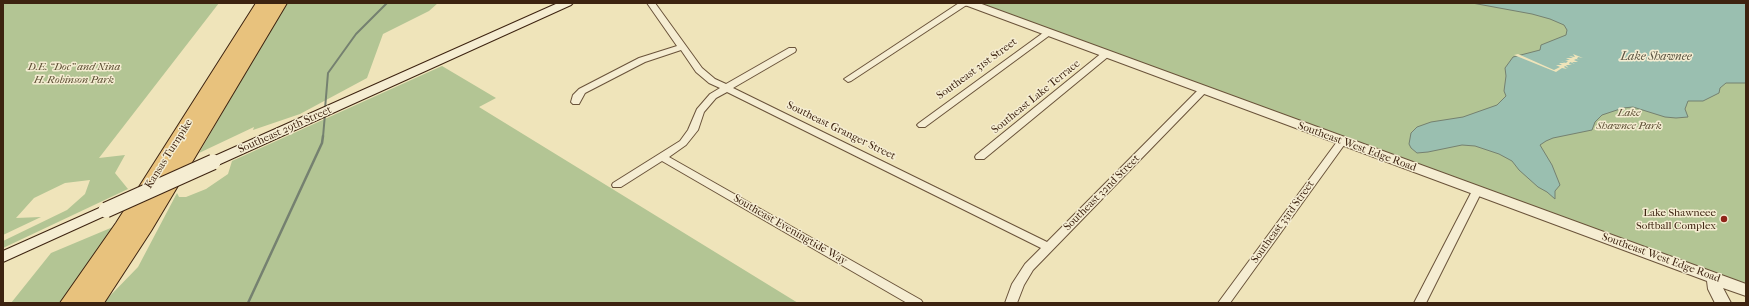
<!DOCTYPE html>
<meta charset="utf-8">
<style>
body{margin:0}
#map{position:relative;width:1749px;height:306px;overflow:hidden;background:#efe4ba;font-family:"IM FELL French Canon",serif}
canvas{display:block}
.frame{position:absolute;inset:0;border:4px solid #3d2310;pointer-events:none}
</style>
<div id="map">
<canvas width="1749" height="306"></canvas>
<div class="frame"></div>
</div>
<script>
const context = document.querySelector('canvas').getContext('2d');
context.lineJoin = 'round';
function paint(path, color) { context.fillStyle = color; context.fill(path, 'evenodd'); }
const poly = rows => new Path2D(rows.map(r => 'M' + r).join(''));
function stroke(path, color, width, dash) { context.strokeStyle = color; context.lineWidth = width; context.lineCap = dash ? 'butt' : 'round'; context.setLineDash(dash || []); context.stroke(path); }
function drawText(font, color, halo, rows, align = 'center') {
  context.font = font + ' "IM FELL French Canon",serif'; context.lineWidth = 3; context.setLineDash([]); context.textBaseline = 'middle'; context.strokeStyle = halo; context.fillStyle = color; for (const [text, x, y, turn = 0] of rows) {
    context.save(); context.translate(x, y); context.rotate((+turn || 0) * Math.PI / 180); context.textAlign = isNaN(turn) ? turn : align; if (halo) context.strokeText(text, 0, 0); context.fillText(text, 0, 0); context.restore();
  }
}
const green = poly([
 [3,3,219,3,99,158,125,155,115,173,128,189,3,248,3,241,67,210,85,194,90,180,65,183,34,198,16,218,41,217,3,235],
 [286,3,438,3,429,11,383,34,367,78,300,114,253,130,254,127,199,153],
 [975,3,1746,3,1746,287],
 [442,66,496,98,479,107,798,303,103,303,138,267,177,193,179,197,186,197,206,189,228,174,232,161],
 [113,227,62,303,11,303,51,253]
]);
const water = poly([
 [1472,3,1746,3,1746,83,1726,83,1720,88,1719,93,1703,101,1688,101,1685,109,1688,117,1676,118,1665,117,1633,107,1623,108,1602,115,1595,122,1592,130,1553,138,1546,141,1540,145,1552,165,1560,185,1555,191,1555,199,1547,192,1538,187,1519,170,1512,161,1499,154,1475,146,1462,145,1428,152,1417,153,1411,148,1409,144,1411,133,1417,127,1431,122,1463,117,1497,105,1506,96,1504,91,1506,76,1505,68,1513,57,1540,50,1541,45,1566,35,1567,30,1564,25,1550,19,1532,14,1472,3]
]);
const pier = poly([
 [1518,54,1554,70,1560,67,1556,65,1562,65,1559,63,1565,63,1561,61,1566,63,1568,61,1565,60,1570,60,1566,58,1573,58,1569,56,1575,57,1573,54,1583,58,1578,57,1577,59,1580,60,1576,59,1574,60,1578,62,1572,62,1575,64,1570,62,1569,64,1572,65,1566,65,1569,68,1565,66,1564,67,1567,69,1562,68,1556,72,1514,55]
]);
const streamFar1 = poly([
 [325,109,328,73,356,34,387,3],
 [323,137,325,114]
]);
const stream = poly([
 [248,303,322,143,323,136]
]);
const minor = poly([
 [647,3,655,3,702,68,715,79,726,84,789,48,795,48,796,50,795,52,733,88,1047,242,1200,88,1203,87,1208,90,1033,270,1024,285,1017,303,1005,303,1012,284,1025,264,1041,248,727,92,716,98,704,112,698,130,686,145,669,157,921,300,923,303,907,303,662,161,621,187,613,187,612,185,613,183,680,141,688,130,697,109,710,94,720,88,709,83,696,72,681,50,645,62,585,93,579,104,573,104,571,102,573,95,579,89,639,58,677,46,647,3],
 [959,3,974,3,965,6,851,81,848,82,844,79,959,3],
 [1047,30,1050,31,1051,33,1050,35,925,127,919,127,917,125,919,123,1047,30],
 [1106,51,1109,52,1110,54,1109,56,984,159,976,159,975,157,976,155,1103,52,1106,51],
 [1342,138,1347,141,1230,303,1218,303,1339,139,1342,138],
 [1477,188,1482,191,1426,303,1414,303,1472,191,1477,188]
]);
const tertiary = poly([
 [964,3,979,3,1746,284,1746,296,1723,288,1731,303,1715,303,1708,289,1707,281,965,5,964,3]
]);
const secondary = poly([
 [558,3,573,3,571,5,218,165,213,166,208,165,206,162,208,159,558,3],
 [106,205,111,207,114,210,111,213,3,262,3,251,106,205]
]);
const motorway = poly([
 [256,3,287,3,151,231,104,303,60,303,116,223,256,3]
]);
const secondaryBridge = poly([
 [106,210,213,162]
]);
const markers = [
 [1724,219,4,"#8f2418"]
];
const parkNames = [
 ["D.E. “Doc” and Nina",74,67],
 ["H. Robinson Park",74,80],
 ["Lake",1629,113],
 ["Shawnee Park",1629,126]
];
const streetNames = [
 ["Southeast 31st Street",977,69,-36],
 ["Southeast Lake Terrace",1036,97,-39],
 ["Southeast 29th Street",285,130,-24],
 ["Southeast Granger Street",841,131,26],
 ["Southeast West Edge Road",1357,147,20],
 ["Kansas Turnpike",169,154,-58],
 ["Southeast 32nd Street",1102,193,-45],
 ["Southeast 33rd Street",1283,222,-54],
 ["Southeast Eveningtide Way",790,230,30],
 ["Southeast West Edge Road",1661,258,20]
];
const poiNames = [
 ["Lake Shawneee",1716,213],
 ["Softball Complex",1716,226]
];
const waterNames = [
 ["Lake Shawnee",1656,57]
];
paint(green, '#b3c594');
paint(water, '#9abfb0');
stroke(water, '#758170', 1);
paint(pier, '#efe4ba');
stroke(streamFar1, '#758170', 2);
stroke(stream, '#758170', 2.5);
stroke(minor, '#6a533a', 2);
stroke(tertiary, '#6a533a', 2);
stroke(secondary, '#3d2310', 2);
stroke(motorway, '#3d2310', 2);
paint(minor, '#f5edd2');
paint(tertiary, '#f5edd2');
paint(secondary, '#f5edd2');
paint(motorway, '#e8c27d');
stroke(secondaryBridge, '#3d2310', 17, []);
stroke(secondaryBridge, '#f5edd2', 15);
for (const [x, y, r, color] of markers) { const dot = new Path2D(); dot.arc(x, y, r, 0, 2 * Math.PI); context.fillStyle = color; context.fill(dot); stroke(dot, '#f5edd2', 1.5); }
drawText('italic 11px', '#5a4c31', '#f5edd2', parkNames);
drawText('11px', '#3d2310', '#f5edd2', streetNames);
drawText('11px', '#3d2310', '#f5edd2', poiNames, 'right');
drawText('italic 12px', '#595240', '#f5edd2', waterNames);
</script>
